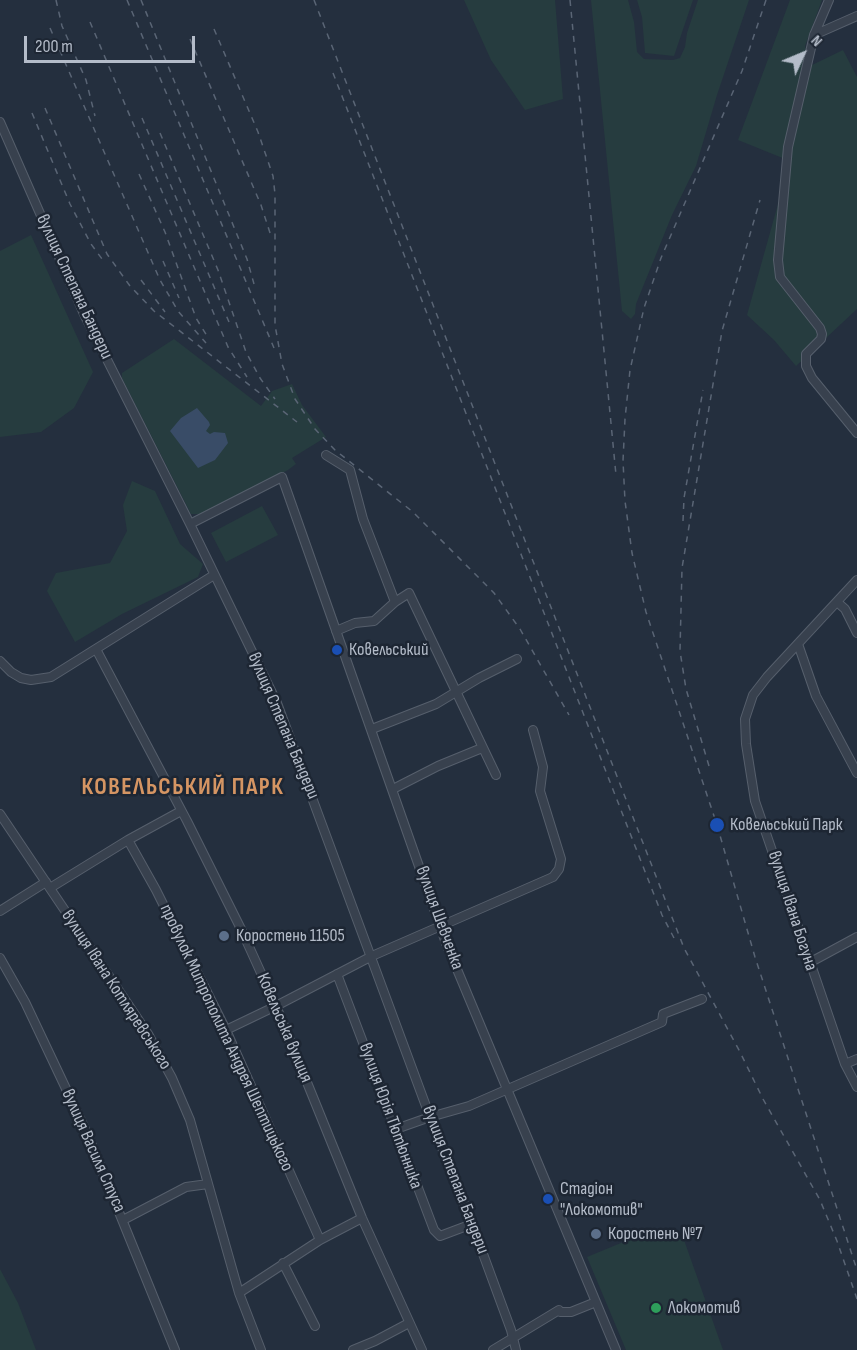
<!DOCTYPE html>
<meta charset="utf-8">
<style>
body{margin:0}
#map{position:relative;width:857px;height:1350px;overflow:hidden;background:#242f3e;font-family:"Sofia Sans Condensed",sans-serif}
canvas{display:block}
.north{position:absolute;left:773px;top:24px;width:60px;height:60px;-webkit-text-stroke:4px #1d2633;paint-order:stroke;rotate:46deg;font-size:16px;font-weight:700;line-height:24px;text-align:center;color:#b4bcc9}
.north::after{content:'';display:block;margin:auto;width:21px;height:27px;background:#b4bcc9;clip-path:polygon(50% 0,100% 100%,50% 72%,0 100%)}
.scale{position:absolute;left:24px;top:36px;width:171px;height:27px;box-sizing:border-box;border:3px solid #b4bcc9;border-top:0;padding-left:8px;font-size:18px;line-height:21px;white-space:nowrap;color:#b4bcc9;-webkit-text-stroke:4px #1d2633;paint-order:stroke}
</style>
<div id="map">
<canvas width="857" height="1350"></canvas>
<div class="north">N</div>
<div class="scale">200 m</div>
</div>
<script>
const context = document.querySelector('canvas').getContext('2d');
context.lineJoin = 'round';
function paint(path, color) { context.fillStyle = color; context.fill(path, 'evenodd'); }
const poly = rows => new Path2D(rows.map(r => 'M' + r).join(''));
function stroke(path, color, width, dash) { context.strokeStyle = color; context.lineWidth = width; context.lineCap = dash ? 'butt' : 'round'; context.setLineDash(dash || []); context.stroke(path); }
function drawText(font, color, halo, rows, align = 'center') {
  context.font = font + ' "Sofia Sans Condensed",sans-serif'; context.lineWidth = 5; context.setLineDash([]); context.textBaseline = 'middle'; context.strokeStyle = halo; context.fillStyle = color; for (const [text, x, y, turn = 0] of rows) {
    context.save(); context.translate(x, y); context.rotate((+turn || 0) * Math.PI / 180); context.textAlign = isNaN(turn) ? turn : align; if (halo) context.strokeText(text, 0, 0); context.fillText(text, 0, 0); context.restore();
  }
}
const green = poly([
 [464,0,555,0,563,99,525,110,491,60],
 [591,0,628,0,634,22,637,52,644,59,673,60,680,58,685,47,687,33,698,0,749,0,717,95,696,166,672,215,636,304,635,314,631,319,622,311],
 [637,0,693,0,674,56,645,53,642,17],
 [790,0,822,0,805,46,810,66,843,50,857,77,857,309,796,366,774,340,747,315,790,161,738,140],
 [31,235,93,372,74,408,41,432,0,437,0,251],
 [174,339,261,406,272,391,292,384,302,405,326,437,292,458,296,464,288,470,200,514,191,514,122,378,122,373],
 [132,481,155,491,180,544,203,564,198,577,122,614,75,642,47,591,56,573,110,563,127,531,123,505],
 [262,506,278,535,226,562,211,533],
 [650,1231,684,1240,723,1350,626,1350,587,1257],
 [0,1269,18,1303,36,1350,0,1350]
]);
const water = poly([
 [197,408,209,422,210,425,206,431,210,434,214,432,225,433,228,443,215,460,198,468,170,431,181,418]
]);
const minor = poly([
 [829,0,814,35,788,147,778,260,780,277,820,328,822,334,821,339,806,354,806,366,812,378,857,433],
 [814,35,857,16],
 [0,122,84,314,190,524,277,703,430,1117,472,1224,511,1330,516,1350],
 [326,455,350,470,363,519,395,602],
 [190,524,282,477,446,943,616,1350],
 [857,580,767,677,753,695,745,719,746,744,755,801,845,1064,857,1087],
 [837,602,845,609,857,633],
 [336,631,355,623,374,621,395,602,409,593,496,775],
 [798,644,816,696,857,773],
 [96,649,187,821,241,929,276,1006,362,1218,422,1350],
 [0,661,11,672,21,678,31,680,51,677,214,575],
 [372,729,436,704,479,678,517,659],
 [393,789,438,766,482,748],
 [0,814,148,1034,172,1078,190,1120,239,1293,261,1350],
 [128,840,156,890,226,1030,320,1240],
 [50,888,128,840,181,811],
 [0,911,46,882],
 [0,958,25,1002,86,1131,175,1350],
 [809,963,857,937],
 [337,974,434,1230,440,1236,472,1224],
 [226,1030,276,1006,372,956,553,877,559,869,561,859,540,791,543,767,533,730],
 [845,1064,857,1059],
 [396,1129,430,1117,469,1106,662,1022,663,1014,702,999],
 [123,1220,186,1187,208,1184],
 [283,1263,315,1326],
 [239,1293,320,1240,362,1218],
 [353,1350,375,1341,409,1323],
 [493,1350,559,1310,560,1312,571,1312,596,1302]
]);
const rail = poly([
 [56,0,62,26,86,80,95,116],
 [127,0,274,348],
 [141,0,247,259,254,284],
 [314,0,684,948,740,1052,763,1099,820,1200,837,1241,857,1299],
 [570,0,616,475],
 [766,0,742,71,661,258,644,308,630,370,625,419,623,461,625,501,632,553,646,612,717,825,755,957,857,1270],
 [90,22,228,347,247,377],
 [50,28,160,280,178,311,206,343],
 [214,29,258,132,273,176,275,194,275,325,282,364,295,399,315,429,335,450,413,512,494,593,520,629,569,715],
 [190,39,261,205,271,236],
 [333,73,662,915,674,938],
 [45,108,107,254,130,286,154,311,297,422],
 [32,113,70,204,91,244,105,263],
 [142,118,229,322],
 [160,133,218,270,246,352,260,378,275,399],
 [139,174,165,232,196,318,207,336],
 [163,261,179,298],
 [141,280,165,312],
 [683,521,684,498,703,390],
 [709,766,686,689,680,651,682,568,722,331,760,200]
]);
const markers = [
 [337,650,6,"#1a4fb4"],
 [717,825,8,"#1a4fb4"],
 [224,936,6,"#5c6f8a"],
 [548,1199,6,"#1a4fb4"],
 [596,1234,6,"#5c6f8a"],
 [656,1308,6,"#2e9e5b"]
];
const streetNames = [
 ["вулиця Степана Бандери",74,287,65],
 ["вулиця Степана Бандери",283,726,67],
 ["вулиця Івана Богуна",792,911,72],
 ["вулиця Шевченка",439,918,70],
 ["вулиця Івана Котляревського",116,990,57],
 ["Ковельська вулиця",284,1028,67],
 ["провулок Митрополита Андрея Шептицького",226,1038,65],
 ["вулиця Юрія Тютюнника",390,1116,70],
 ["вулиця Василя Стуса",93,1151,66],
 ["вулиця Степана Бандери",455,1180,69]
];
const poiNames = [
 ["Ковельський",349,650],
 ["Ковельський Парк",730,825],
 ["Коростень 11505",236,936],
 ["Стадіон",560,1189],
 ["\"Локомотив\"",560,1210],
 ["Коростень №7",608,1234],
 ["Локомотив",668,1308]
];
const districtNames = [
 ["КОВЕЛЬСЬКИЙ ПАРК",183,788]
];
paint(green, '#263c3f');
paint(water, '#394c67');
stroke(minor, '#565f6c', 10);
stroke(minor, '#38414e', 8);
stroke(rail, '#5a6575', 1.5, [6, 6]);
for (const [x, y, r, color] of markers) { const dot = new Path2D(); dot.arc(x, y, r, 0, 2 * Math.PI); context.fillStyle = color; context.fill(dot); stroke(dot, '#1d2633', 2); }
drawText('18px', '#b4bcc9', '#1d2633', streetNames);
drawText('18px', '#b4bcc9', '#1d2633', poiNames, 'left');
context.letterSpacing = '1.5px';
drawText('bold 24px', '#d59563', '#1d2633', districtNames);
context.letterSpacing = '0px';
</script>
